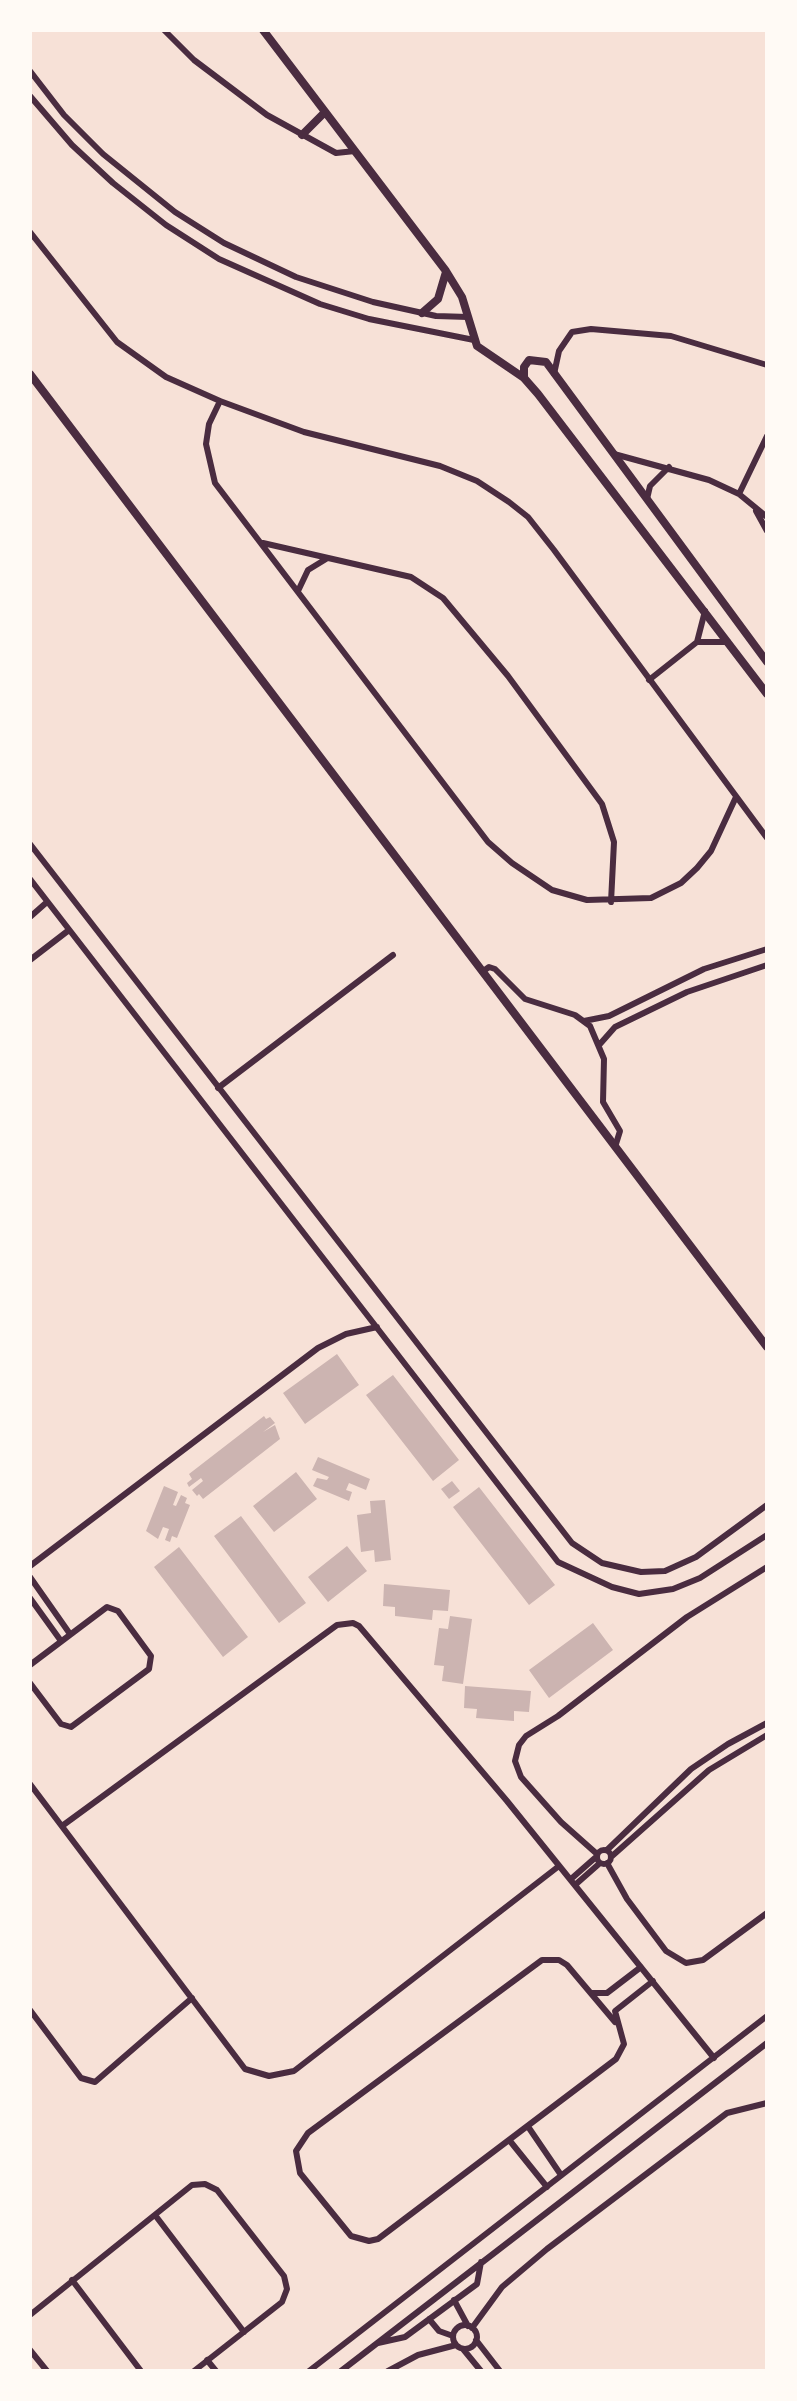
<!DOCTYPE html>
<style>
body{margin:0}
#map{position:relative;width:797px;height:2401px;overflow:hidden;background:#f7e1d7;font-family:"Source Serif 4",serif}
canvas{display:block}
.frame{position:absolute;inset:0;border:32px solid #fffaf5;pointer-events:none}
</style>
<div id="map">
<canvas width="797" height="2401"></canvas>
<div class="frame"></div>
</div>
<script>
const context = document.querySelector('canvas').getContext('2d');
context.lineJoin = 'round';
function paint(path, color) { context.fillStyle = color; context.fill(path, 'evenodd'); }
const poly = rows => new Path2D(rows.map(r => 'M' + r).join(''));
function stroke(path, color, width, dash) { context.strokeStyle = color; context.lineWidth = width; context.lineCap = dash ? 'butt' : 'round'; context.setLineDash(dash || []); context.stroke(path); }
const building = poly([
 [337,1354,359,1385,305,1424,283,1393],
 [393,1375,459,1460,433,1481,366,1395],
 [264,1416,266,1419,270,1417,275,1423,263,1432,275,1425,280,1439,203,1499,199,1494,197,1496,192,1490,203,1481,201,1478,189,1487,187,1483,192,1479,189,1474],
 [318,1457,370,1479,366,1490,349,1483,346,1490,352,1492,349,1501,313,1486,317,1478,327,1480,329,1477,312,1470],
 [296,1472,317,1499,274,1532,253,1506],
 [452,1481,460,1491,449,1499,441,1489],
 [164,1486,178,1492,173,1505,176,1506,181,1495,187,1498,185,1503,190,1505,177,1538,172,1536,170,1542,165,1540,169,1529,163,1527,158,1539,146,1531],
 [479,1487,555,1585,529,1605,453,1507],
 [385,1500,391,1560,375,1562,374,1550,361,1552,357,1515,371,1513,370,1501],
 [241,1516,306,1603,279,1623,214,1536],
 [347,1546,367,1571,328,1602,308,1577],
 [179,1547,248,1637,223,1657,154,1567],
 [384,1584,450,1590,448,1611,433,1610,432,1620,395,1616,395,1607,383,1606],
 [450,1616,472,1619,463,1684,442,1681,444,1666,434,1665,439,1628,448,1629],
 [593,1623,613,1650,549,1698,529,1670],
 [465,1686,531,1691,529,1712,514,1711,514,1721,476,1718,477,1709,464,1708]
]);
const minor = poly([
 [164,30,194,60,267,115,336,153,355,151],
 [30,71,64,115,103,154,175,212,224,243,296,277,373,302,436,316,468,317],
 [30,96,72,145,113,183,166,225,219,259,320,304,369,319,474,340],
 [30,232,117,342,166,377,220,401,304,432,440,466,477,481,509,502,528,517,554,550,767,838],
 [554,374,559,351,572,332,591,329,671,336,767,365],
 [220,401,209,424,206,444,215,483,488,842,512,863,552,890,587,900,651,898,681,883,697,868,711,851,736,797],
 [614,454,709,480,739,494,767,517],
 [739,494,767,436],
 [647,499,650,486,669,467],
 [756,511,767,531],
 [263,543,411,577,443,598,508,676,602,804,614,842,611,902],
 [298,591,308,570,326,559],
 [697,642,705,611],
 [649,680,697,642,728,642],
 [30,844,572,1543,602,1563,641,1572,665,1571,696,1557,767,1505],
 [30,879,558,1562,612,1587,639,1594,673,1589,700,1578,767,1535],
 [30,917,47,902],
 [30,960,69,930],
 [482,972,489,967,495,969,525,999,575,1015,590,1026,604,1059,603,1102,620,1131,615,1147],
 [584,1021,609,1016,704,969,767,949],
 [600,1044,615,1027,687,992,767,965],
 [218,1088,393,955],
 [30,1566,318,1348,346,1334,377,1327],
 [30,1577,70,1634],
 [30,1598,61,1641],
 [30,1665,107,1607,118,1611,151,1656,149,1669,71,1727,61,1724,30,1683],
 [30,1784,245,2069,269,2076,294,2071,559,1866],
 [62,1826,337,1625,353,1623,359,1626,507,1801,714,2058],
 '597 1857a7 7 0 1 1 14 0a7 7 0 1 1-14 0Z',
 [607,1850,691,1769,728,1744,767,1723],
 [597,1854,561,1822,521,1777,515,1761,519,1745,526,1736,558,1716,687,1617,767,1567],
 [611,1857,709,1770,767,1735],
 [607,1863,627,1899,666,1951,686,1963,703,1960,767,1913],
 [571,1879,596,1857],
 [575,1885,600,1863],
 [591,1993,607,1993,641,1967],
 [30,2010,81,2078,95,2082,192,1998],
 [615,2022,567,1965,559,1960,542,1960,308,2133,296,2151,300,2173,351,2236,369,2241,378,2239,616,2059,624,2044,615,2011,653,1981],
 [529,2128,561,2175],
 [510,2141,547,2187],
 [155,2215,244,2332],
 [72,2280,141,2371],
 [454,2300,468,2326],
 [30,2315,192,2185,205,2184,217,2190,284,2276,287,2289,282,2302,194,2371],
 [429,2319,439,2331,453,2336],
 '453 2337a12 12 0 1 1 24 0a12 12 0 1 1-24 0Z',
 [472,2328,502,2287,547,2249,727,2113,767,2103],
 [476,2340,500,2371],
 [378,2343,405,2337,477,2284,481,2262],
 [463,2349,481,2371],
 [30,2350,47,2371],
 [207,2360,216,2371],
 [309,2371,767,2016],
 [341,2371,767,2043],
 [388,2371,418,2355,456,2345]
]);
const tertiary = poly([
 [263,30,446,271,462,297,477,346,524,378,538,394,767,694],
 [302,135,325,112],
 [422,313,438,299,446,272],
 [30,374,767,1347],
 [524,378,524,367,529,360,546,362,767,662]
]);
paint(building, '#ccb4b1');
stroke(minor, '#4a2c40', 6);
stroke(tertiary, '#4a2c40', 8);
</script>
